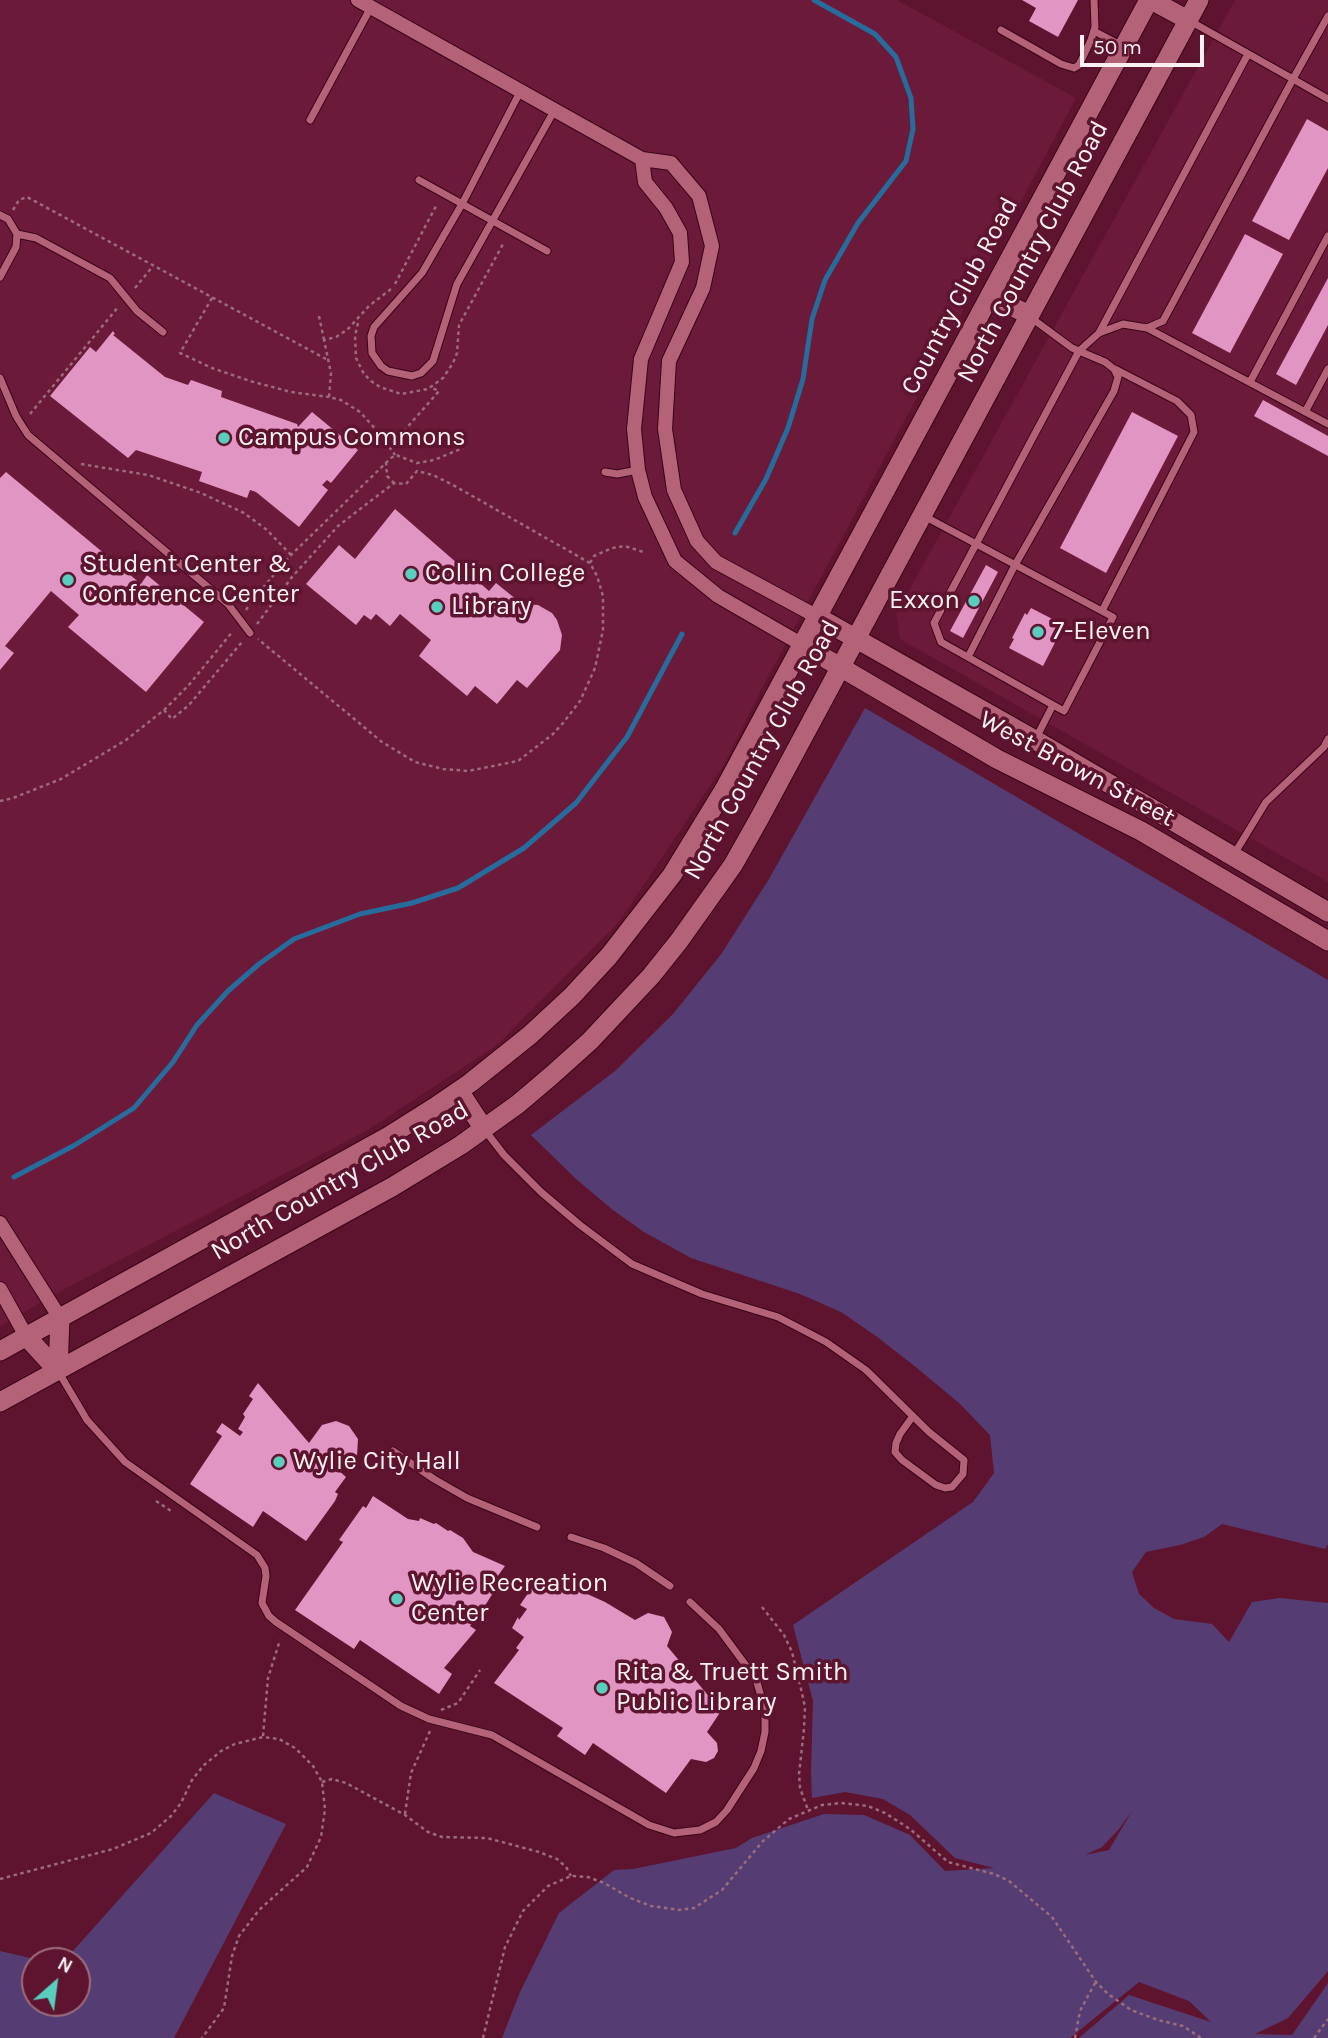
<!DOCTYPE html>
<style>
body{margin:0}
#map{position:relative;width:1328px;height:2038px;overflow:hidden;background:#5e142f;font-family:Karla,sans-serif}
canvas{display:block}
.north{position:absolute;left:21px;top:1947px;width:70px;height:70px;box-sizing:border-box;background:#5e142f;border:2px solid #9d6c7d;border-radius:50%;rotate:28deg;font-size:19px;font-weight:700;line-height:28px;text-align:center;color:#fbf1f3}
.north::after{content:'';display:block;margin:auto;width:24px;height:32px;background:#59cebe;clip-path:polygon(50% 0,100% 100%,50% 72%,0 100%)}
.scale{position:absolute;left:1080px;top:35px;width:124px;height:32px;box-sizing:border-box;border:4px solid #fbf1f3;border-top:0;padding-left:9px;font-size:21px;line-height:24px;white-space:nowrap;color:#fbf1f3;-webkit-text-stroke:5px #5e142f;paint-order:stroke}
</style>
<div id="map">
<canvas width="1328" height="2038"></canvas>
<div class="north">N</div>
<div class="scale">50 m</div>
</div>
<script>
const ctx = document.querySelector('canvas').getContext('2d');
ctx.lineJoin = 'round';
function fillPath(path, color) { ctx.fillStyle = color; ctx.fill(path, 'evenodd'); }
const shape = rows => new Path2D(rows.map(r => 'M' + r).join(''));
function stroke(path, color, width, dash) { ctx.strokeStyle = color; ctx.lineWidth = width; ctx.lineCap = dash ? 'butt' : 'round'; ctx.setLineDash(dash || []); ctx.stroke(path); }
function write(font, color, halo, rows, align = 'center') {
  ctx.font = font + ' Karla,sans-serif'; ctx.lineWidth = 7; ctx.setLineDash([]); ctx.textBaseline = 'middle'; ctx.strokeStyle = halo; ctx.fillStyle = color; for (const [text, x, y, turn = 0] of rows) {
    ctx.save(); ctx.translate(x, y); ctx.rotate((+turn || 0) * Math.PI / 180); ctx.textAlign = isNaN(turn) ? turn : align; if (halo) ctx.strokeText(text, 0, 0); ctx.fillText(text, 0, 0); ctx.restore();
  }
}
const built = shape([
 [0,0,897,0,1076,98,760,692,725,763,619,922,497,1045,368,1130,61,1291,0,1326],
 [1235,0,1328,0,1328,882,900,639,896,614]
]);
const green = shape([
 [865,708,1328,980,1328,1544,1325,1549,1222,1524,1204,1537,1180,1545,1146,1552,1132,1572,1139,1594,1154,1608,1174,1619,1212,1624,1229,1642,1252,1602,1280,1598,1328,1603,1328,1971,1288,2018,1255,2034,1292,2035,1328,1983,1328,2038,1079,2038,1129,1995,1211,2022,1189,2001,1139,1982,1070,2038,502,2038,520,1992,559,1913,614,1870,633,1869,736,1848,752,1838,824,1814,864,1815,910,1835,945,1871,994,1868,955,1858,910,1815,883,1799,845,1792,812,1798,811,1773,813,1701,793,1625,973,1502,994,1473,990,1435,959,1403,917,1368,876,1336,841,1312,800,1294,691,1258,644,1232,613,1210,576,1179,531,1135,615,1071,673,1014,722,953,769,879],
 [1132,1811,1109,1850,1085,1855,1102,1847,1119,1829],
 [214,1793,286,1824,174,2038,0,2038,0,1951,43,1961,35,1961,35,2003,77,2003,77,1961,64,1961]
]);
const stream = shape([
 [735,533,766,479,788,428,803,379,812,319,825,280,858,223,906,161,913,129,911,98,896,57,875,34,814,0],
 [14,1177,75,1145,134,1108,173,1062,197,1025,228,991,259,964,294,939,360,914,412,903,458,888,524,848,576,803,627,737,682,634]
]);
const building = shape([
 [1022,0,1078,0,1058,37,1029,21,1036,8],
 [1307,119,1328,131,1328,168,1289,240,1252,221],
 [1245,234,1283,254,1230,353,1192,333],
 [1328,278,1328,325,1296,385,1276,374],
 [113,331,115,334,113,335,165,377,188,385,191,380,222,391,221,397,297,424,298,427,312,412,358,450,331,483,327,480,322,485,328,490,299,527,256,492,250,490,247,498,199,481,202,472,136,450,128,458,50,396,90,347,96,352],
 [1263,400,1328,436,1328,456,1254,416],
 [1132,412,1178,436,1106,573,1060,548],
 [6,472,141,584,147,575,204,622,146,692,68,627,79,615,51,591,5,646,14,653,0,670,0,478],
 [395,509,489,591,496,583,522,604,538,605,552,613,557,620,562,635,560,650,527,688,517,680,497,704,475,686,467,696,419,656,431,640,400,614,390,626,376,614,371,620,364,615,356,625,306,584,339,545,355,559],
 [986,565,998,572,963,638,950,631],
 [1031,608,1064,625,1043,666,1009,648,1014,639,1012,638,1025,613,1027,615],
 [258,1383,309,1443,322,1425,336,1421,349,1426,358,1439,357,1456,348,1467,338,1470,346,1477,335,1492,338,1494,335,1501,306,1541,263,1511,253,1527,190,1484,222,1436,216,1432,222,1423,240,1436,243,1432,238,1429,245,1417,243,1414,253,1399,249,1396],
 [373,1496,408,1519,419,1521,420,1518,434,1524,436,1523,448,1531,450,1530,463,1538,473,1552,505,1566,487,1591,493,1593,486,1604,470,1626,476,1630,444,1668,452,1674,439,1694,360,1640,354,1649,295,1610,343,1542,339,1540,363,1506,366,1508],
 [535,1578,585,1593,605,1602,635,1620,648,1613,664,1617,672,1632,667,1646,721,1711,707,1732,717,1743,718,1751,714,1758,706,1762,691,1759,666,1793,593,1743,585,1755,557,1736,563,1728,494,1683,519,1650,516,1648,524,1637,512,1628,518,1617,519,1620,527,1609,520,1605,533,1586,531,1584]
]);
const path = shape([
 [13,210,19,200,27,197,326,359],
 [395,284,436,206],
 [135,288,153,266],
 [391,289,369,306,347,330,336,337,324,340,331,373,329,397,341,400,360,412,381,435,395,455],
 [212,298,180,353,212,368,250,381,291,392,329,397],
 [319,316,324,340],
 [358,323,355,336,356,358,364,374,371,381,380,387,401,394,428,389,443,378,453,363,457,353,459,325,503,244],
 [30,414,119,306],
 [390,447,439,391,430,387],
 [386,462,387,476,394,483],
 [81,464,148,475,201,493,244,513,267,530,291,555],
 [590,563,594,556,612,548,625,546,646,553],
 [246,610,253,599,291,555,391,458,396,455,417,463,434,460,463,448],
 [257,624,292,577,338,526,394,483,406,484,417,471,433,475,453,485,590,563,597,576,603,596,603,630,595,668,580,701,563,723,553,734,518,761,468,771,443,769,415,762,382,742,258,639],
 [164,710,188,686,233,631],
 [0,801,13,798,61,779,126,740,164,710,172,719,189,705,242,642],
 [156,1501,171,1511],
 [762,1607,784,1635,792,1652,801,1689,805,1707,804,1729,799,1774,800,1788,808,1810],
 [441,1710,458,1703,480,1670],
 [263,1736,268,1678,280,1640],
 [322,1782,332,1779,346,1783,405,1815,428,1832,442,1837,487,1838,539,1852,557,1859,566,1867,571,1876],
 [405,1814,411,1773,430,1731],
 [0,1879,113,1849,151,1833,171,1816,181,1803,192,1780,204,1765,221,1751,235,1744,263,1737,279,1739,295,1748,313,1766,322,1782,325,1809,321,1837,307,1867,259,1910,239,1936,232,1956,224,2008,202,2038],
 [483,2038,505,1947,523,1911,548,1886,571,1876,588,1877,604,1883,630,1898,651,1906,679,1910,694,1908,722,1890,763,1841,789,1819,822,1805,841,1803,868,1806,885,1813,910,1829,948,1862,994,1874,1009,1881,1052,1917,1096,1982,1108,1994,1131,2010,1158,2020,1183,2026,1201,2038],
 [1075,2038,1080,2011,1095,1983],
 [1314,2038,1328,2019]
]);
const lane = shape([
 [1328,16,1293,79,1328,99],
 [1001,30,1061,64,1074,68,1079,65,1091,40,1095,27,1094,0],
 [1094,31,1124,47],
 [520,92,462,204,422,273,374,327,371,336,372,353,381,366,388,371,412,376,421,373,433,361,457,284,554,111],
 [310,120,371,7],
 [419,180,547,251],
 [0,215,8,219,17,234,16,247,0,277],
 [17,234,36,238,110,278,137,311,163,332],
 [1147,328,1328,424],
 [1099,333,1248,54],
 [0,378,16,416,28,435,228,604,250,633],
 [1250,382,1328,236],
 [1305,412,1328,369],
 [605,472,617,474,638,470],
 [922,515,1113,617,1064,711,1053,705,1035,740],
 [1102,611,1194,432,1191,415,1177,401,1115,369],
 [968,657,1015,565,1114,391,1118,377,1114,369,1105,362,1072,348,1030,317],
 [1053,705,941,642,934,623,1079,351,1099,333,1123,324,1147,328,1163,321,1293,79,1190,21],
 [1233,856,1266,802,1324,747,1328,739],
 [484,1129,504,1155,541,1192,580,1225,632,1264,702,1294,778,1317,826,1342,866,1370,929,1432,964,1460,963,1474,952,1487,945,1488,936,1485,902,1460,895,1452,896,1443,900,1434,913,1416],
 [58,1371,87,1420,125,1462,257,1555,265,1568,266,1576,262,1603,269,1616,276,1622,401,1706,429,1719,492,1735,649,1825,674,1833,700,1830,716,1822,727,1810,754,1768,761,1751,765,1732,765,1710,756,1679,719,1629,690,1602],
 [393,1451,434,1479,467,1498,537,1527],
 [571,1537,604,1548,636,1563,670,1586]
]);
const street = shape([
 [358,0,642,159,671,163,699,196,712,246,703,288,669,361,665,429,674,490,697,541,716,562,816,616],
 [642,159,645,182,666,208,680,233,682,262,641,359,634,429,638,470,645,497,675,561,718,596,801,644],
 [0,1223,60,1318],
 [0,1289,26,1336]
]);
const secondary = shape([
 [1151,0,1188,20],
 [991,296,1029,315],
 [816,616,1035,740,1328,912],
 [801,644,997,759,1141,831,1328,941],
 [459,1091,484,1129],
 [26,1336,58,1371],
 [0,1351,389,1136,435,1107,470,1083,530,1035,572,996,609,956,672,875,724,790,1149,0],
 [58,1371,60,1318],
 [0,1402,392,1187,461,1145,518,1104,551,1076,590,1041,651,976,679,941,733,865,759,819,1199,0]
]);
const markers = [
 [224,438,7,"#59cebe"],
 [411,574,7,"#59cebe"],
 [68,580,7,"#59cebe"],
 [974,601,7,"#59cebe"],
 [437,607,7,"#59cebe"],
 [1038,632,7,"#59cebe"],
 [279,1462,7,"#59cebe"],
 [397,1599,7,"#59cebe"],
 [602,1688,7,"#59cebe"]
];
const streetNames = [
 ["North Country Club Road",1033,252,-62],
 ["Country Club Road",960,296,-62],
 ["North Country Club Road",762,750,-61],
 ["West Brown Street",1077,769,28],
 ["North Country Club Road",340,1181,-30]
];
const poiNames = [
 ["Campus Commons",238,438],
 ["Student Center &",82,565],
 ["Conference Center",82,595],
 ["Collin College",425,574],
 ["Exxon",960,601,"right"],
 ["Library",451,607],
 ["7-Eleven",1052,632],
 ["Wylie City Hall",293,1462],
 ["Wylie Recreation",411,1584],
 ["Center",411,1614],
 ["Rita & Truett Smith",616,1673],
 ["Public Library",616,1703]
];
fillPath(built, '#6c1a39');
fillPath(green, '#553d73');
stroke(stream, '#266c9d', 5);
fillPath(building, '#e195c2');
stroke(lane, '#3a0318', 9);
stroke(street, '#3a0318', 16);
stroke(secondary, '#3a0318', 21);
stroke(path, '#9c6b7c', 2.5, [3.5, 3.5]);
stroke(lane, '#b36278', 7);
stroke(street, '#b36278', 14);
stroke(secondary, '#b36278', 19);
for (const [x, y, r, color] of markers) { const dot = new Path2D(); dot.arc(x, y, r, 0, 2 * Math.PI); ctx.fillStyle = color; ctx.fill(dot); stroke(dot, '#5e142f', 2.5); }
write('26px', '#fbf1f3', '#5e142f', streetNames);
write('26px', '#fbf1f3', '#5e142f', poiNames, 'left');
</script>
